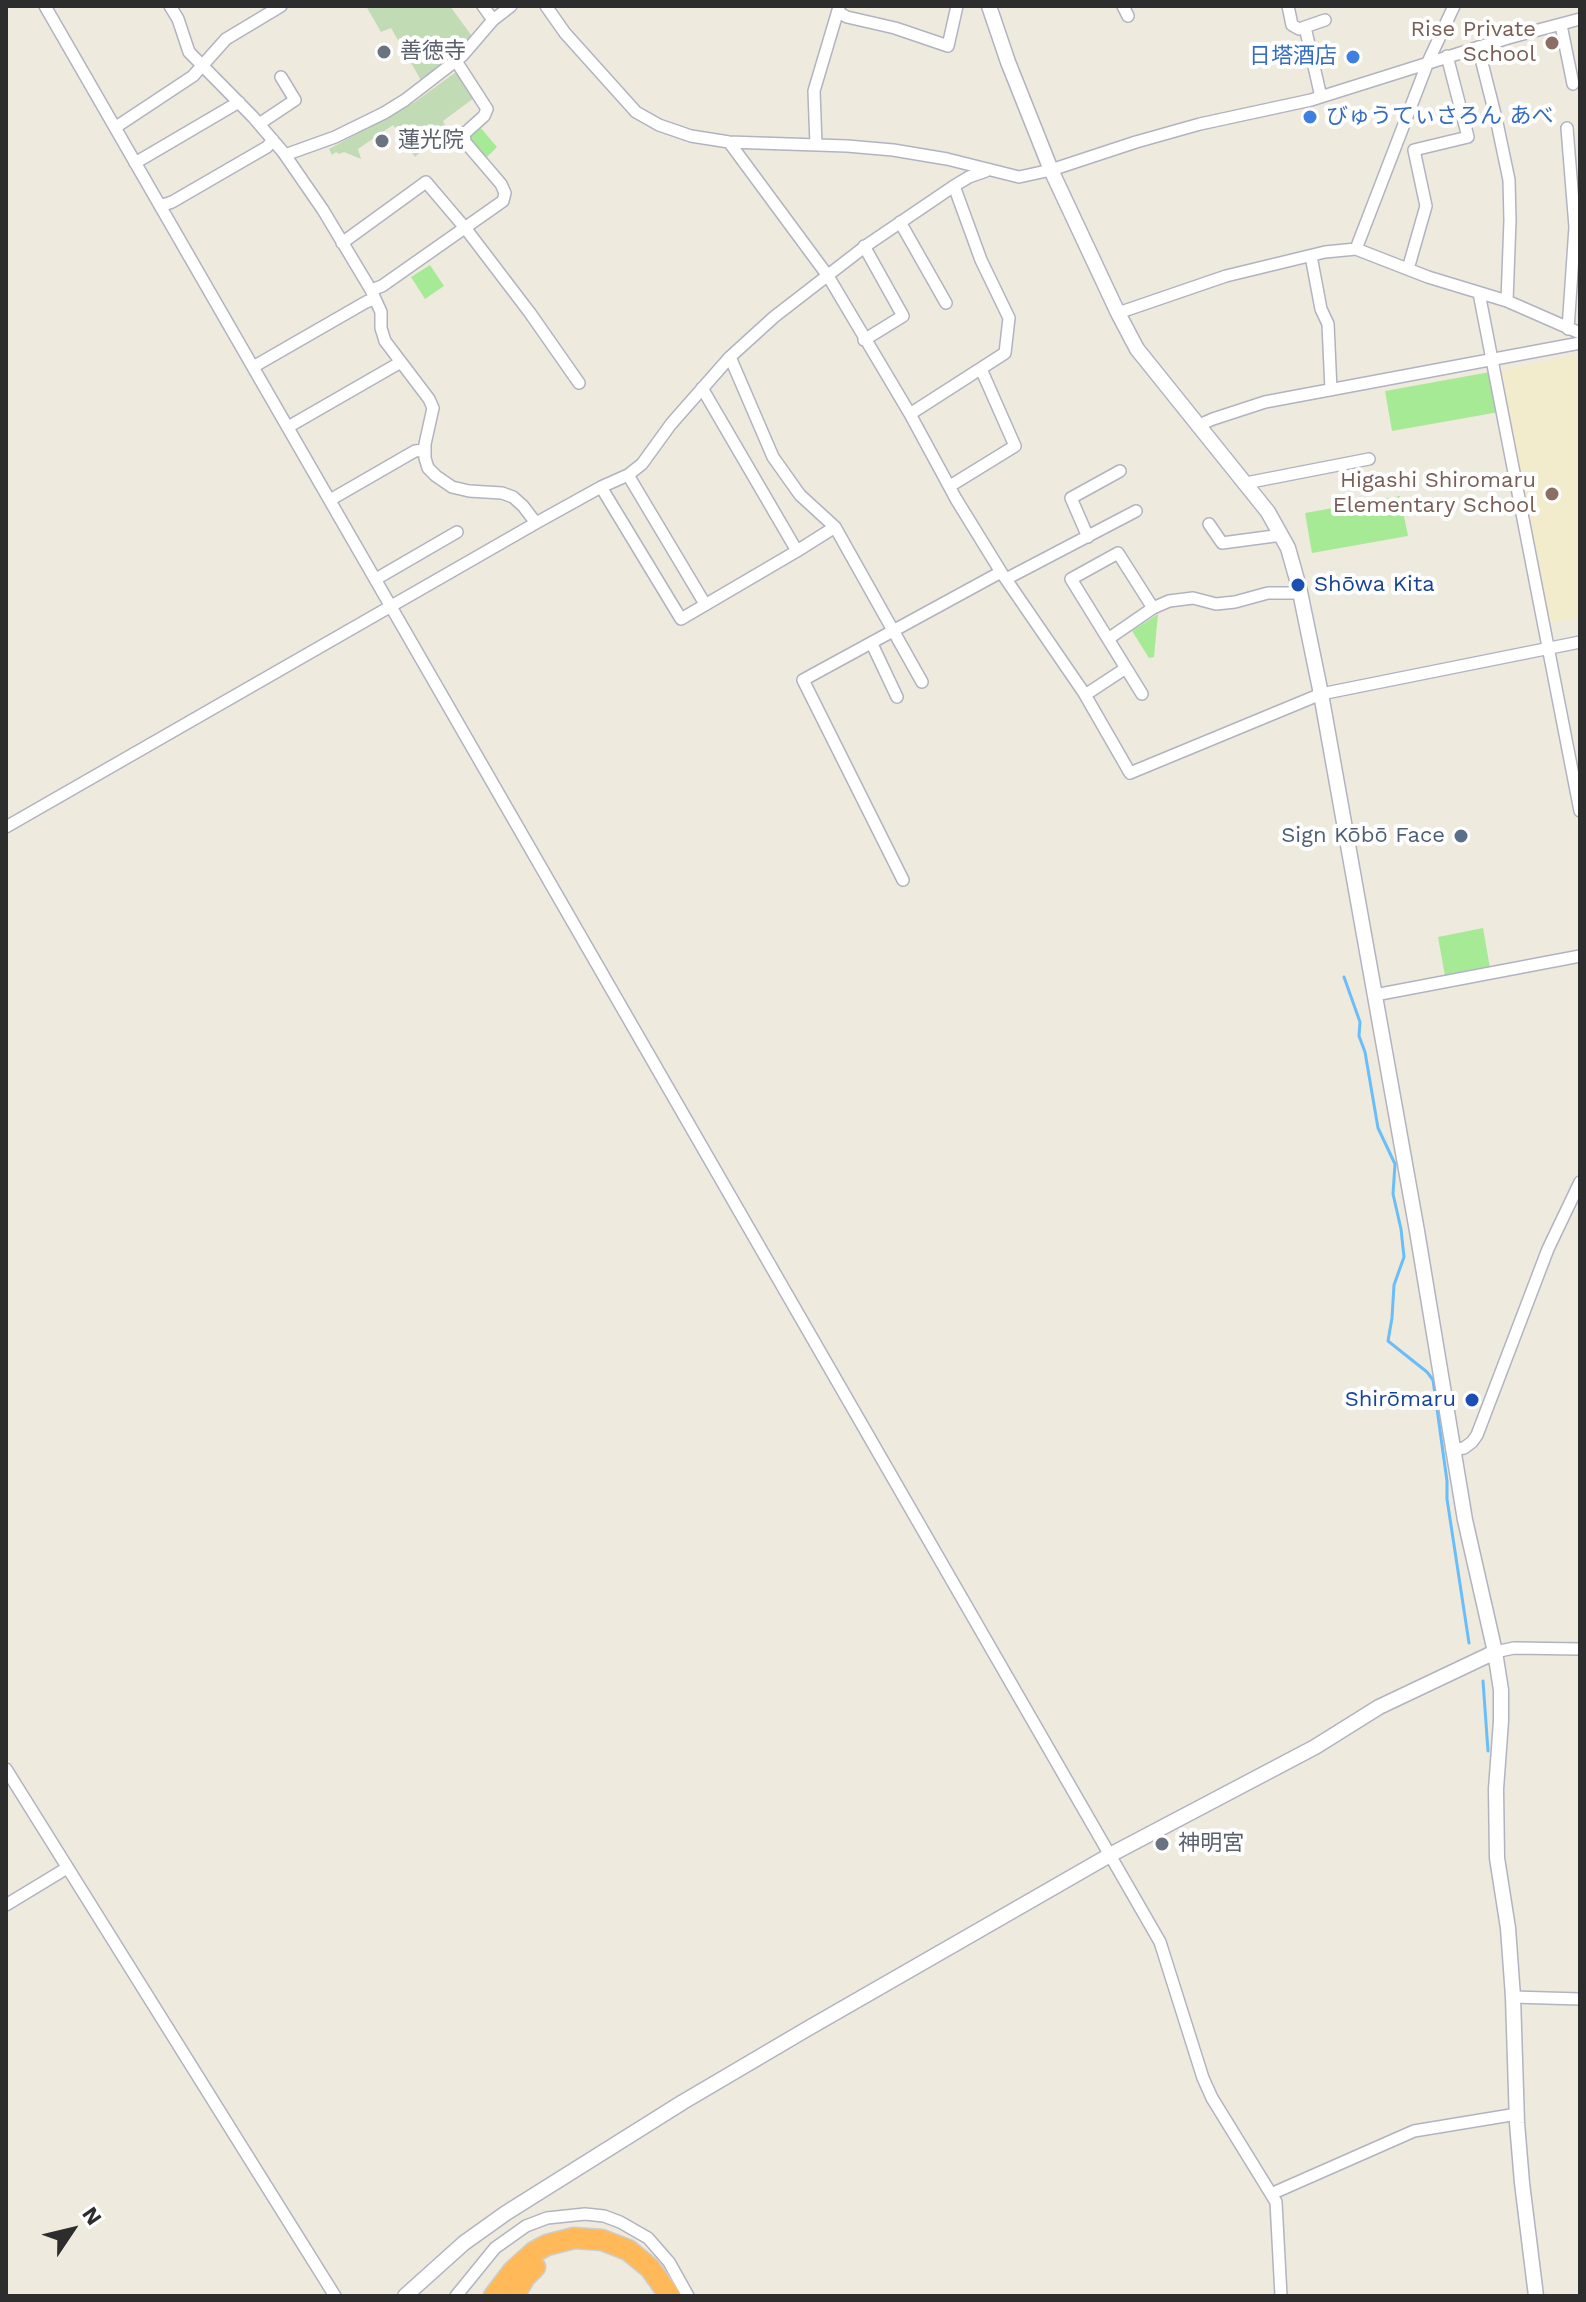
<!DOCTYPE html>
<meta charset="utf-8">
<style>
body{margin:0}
#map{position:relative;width:1586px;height:2302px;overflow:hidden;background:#efeade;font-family:"Work Sans",sans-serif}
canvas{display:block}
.frame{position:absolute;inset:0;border:8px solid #2d2d2d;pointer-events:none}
.north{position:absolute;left:32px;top:2190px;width:80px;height:80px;-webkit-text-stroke:6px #fff;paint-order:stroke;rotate:55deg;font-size:22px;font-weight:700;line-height:32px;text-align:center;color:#2d2d2d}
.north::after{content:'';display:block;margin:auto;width:28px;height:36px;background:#2d2d2d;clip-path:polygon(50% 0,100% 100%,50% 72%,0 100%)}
</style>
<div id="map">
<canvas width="1586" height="2302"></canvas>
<div class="frame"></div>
<div class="north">N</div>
</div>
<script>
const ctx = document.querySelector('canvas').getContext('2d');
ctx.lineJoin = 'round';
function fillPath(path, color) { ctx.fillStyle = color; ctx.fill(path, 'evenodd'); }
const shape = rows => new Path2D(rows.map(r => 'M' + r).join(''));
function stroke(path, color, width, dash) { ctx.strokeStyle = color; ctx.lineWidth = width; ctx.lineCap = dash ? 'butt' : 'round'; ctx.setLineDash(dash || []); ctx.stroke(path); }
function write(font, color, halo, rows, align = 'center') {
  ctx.font = font + ' "Work Sans","Noto Sans JP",sans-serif'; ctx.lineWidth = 8; ctx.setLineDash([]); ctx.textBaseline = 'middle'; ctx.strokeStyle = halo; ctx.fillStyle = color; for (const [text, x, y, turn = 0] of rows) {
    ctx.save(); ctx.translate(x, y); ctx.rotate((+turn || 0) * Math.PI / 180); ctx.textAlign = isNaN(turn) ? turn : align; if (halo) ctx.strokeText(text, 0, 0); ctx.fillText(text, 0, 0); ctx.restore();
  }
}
const education = shape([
 [1580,354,1580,617,1550,623,1501,371]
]);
const green = shape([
 [480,127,497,147,485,159,471,143,470,136],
 [430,265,444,286,425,299,411,277],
 [1490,372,1499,412,1392,431,1385,391],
 [1400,496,1408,536,1312,553,1305,513],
 [1158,614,1154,657,1149,658,1132,631],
 [1483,928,1490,968,1445,976,1438,937]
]);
const cemetery = shape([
 [366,6,450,6,474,39,444,58,447,64,422,82,391,28,381,32],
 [456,72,474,98,443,121,447,129,444,131,439,127,422,142,426,147,415,157,393,125,358,149,361,159,344,152,339,154,336,152,332,155,329,149,412,104]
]);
const stream = shape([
 [1344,977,1360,1022,1359,1036,1365,1052,1378,1128,1395,1164,1393,1194,1401,1229,1404,1257,1394,1285,1392,1318,1388,1341,1427,1372,1433,1380,1447,1481,1447,1499,1469,1643],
 [1483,1681,1488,1751]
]);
const minor = shape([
 [45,6,1160,1942,1203,2078,1212,2098,1276,2202,1281,2296],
 [170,6,178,19,189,52,253,117,283,152,323,210,371,290,381,312,381,328,385,341,429,399,433,408,425,444,425,458,428,468,436,476,452,487,469,491,502,493,513,497,523,506,536,523],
 [483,6,493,20],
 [546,6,565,33,636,112,659,125,691,136,729,142,847,146,893,150,947,159,1019,177,1051,170,1136,142,1200,124,1311,100,1508,38,1580,19],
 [1123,6,1128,16],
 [1288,6,1292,25,1299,29,1325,20],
 [838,12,847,17,895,28,948,46,957,6],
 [1561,25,1573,84],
 [1305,27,1321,97],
 [1478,47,1496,118,1509,180,1510,220,1507,301],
 [259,124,295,100,281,77],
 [116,127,193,76,226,39,281,6],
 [1567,128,1575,227,1568,329],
 [729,142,828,276,910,414,956,499,1001,572,1084,693,1130,773,1321,694,1580,642],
 [816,145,814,91,839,7],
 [285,155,335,137,384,113,405,100,462,56,493,20,511,6],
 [135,163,239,102],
 [160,206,172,202,267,147,273,140],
 [900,222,946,303],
 [342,243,426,182,466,229,530,313,579,383],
 [1356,249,1428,62,1454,6],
 [1311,256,1321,309,1328,324,1331,390],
 [1408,269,1426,206,1414,150,1468,137,1447,56],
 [371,290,382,286,503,201,505,193,501,184,465,142,464,134,484,116,487,109,456,61],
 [1479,293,1580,811],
 [1118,313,1226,276,1325,252,1356,249,1428,277,1507,301,1580,333],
 [864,340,903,316,864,246],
 [730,357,773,457,800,495,835,527,922,682],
 [253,367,366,302,374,299],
 [702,388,797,551,835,527],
 [910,414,1005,353,1009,318,981,260,954,186],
 [1197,426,1213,419,1265,402,1580,343],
 [288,427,401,362],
 [628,475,705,604],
 [1247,485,1251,482,1369,459],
 [950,486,1015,446,981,369],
 [601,487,681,619,797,551],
 [330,500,415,451,425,450],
 [1209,524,1222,543,1282,535],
 [1088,537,1071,498,1120,471],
 [376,579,457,532],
 [1006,579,1136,511],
 [1108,639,1153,608,1169,601,1193,598,1216,604,1235,602,1268,593,1301,593],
 [872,644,897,697],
 [1142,694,1071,579,1118,553,1153,608],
 [1085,695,1126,668],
 [6,827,536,523,601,487,628,475,642,464,671,424,730,357,774,317,867,245,954,186,969,177,986,171],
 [903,880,803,680,1001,572],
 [1375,995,1580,956],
 [1452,1450,1464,1448,1472,1442,1477,1435,1548,1249,1580,1182],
 [1495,1652,1514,1648,1580,1649],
 [6,1769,335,2296],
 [6,1905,67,1868],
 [1513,1997,1580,1999],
 [1271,2194,1414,2131,1517,2114],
 [456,2296,495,2248,526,2226,547,2218,585,2214,604,2216,620,2222,648,2238,669,2262,688,2296]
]);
const tertiary = shape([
 [989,6,1008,62,1051,170,1118,313,1137,349,1268,512,1288,548,1299,587,1321,694,1417,1231,1465,1520,1495,1652,1501,1690,1501,1721,1496,1789,1497,1858,1508,1928,1513,1997,1517,2123,1522,2183,1536,2296],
 [405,2296,464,2243,506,2213,683,2102,807,2029,1110,1855,1315,1747,1379,1707,1495,1652]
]);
const motorway = shape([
 [494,2296,513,2271,534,2252,547,2245,574,2238,602,2240,628,2250,650,2268,670,2296],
 [514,2296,525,2277,535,2267]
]);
const markers = [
 [1552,43,8,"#8d6e63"],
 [384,52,8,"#6b7280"],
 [1353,57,8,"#3f7fe0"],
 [1310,117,8,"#3f7fe0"],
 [382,141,8,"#6b7280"],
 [1552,494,8,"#8d6e63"],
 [1298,585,8,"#1a4fb4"],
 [1461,836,8,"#5c6f8a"],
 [1472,1400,8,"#1a4fb4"],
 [1162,1844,8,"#6b7280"]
];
const educationNames = [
 ["Rise Private",1536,30],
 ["School",1536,55],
 ["Higashi Shiromaru",1536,481],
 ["Elementary School",1536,506]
];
const worshipNames = [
 ["善徳寺",400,52],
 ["蓮光院",398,141],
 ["神明宮",1178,1844]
];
const shopNames = [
 ["日塔酒店",1337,57],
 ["びゅうてぃさろん あべ",1326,117,"left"]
];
const transitNames = [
 ["Shōwa Kita",1314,585],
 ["Shirōmaru",1456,1400,"right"]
];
const serviceNames = [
 ["Sign Kōbō Face",1445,836]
];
fillPath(education, '#f2ebcc');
fillPath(green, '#a7ea96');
fillPath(cemetery, '#c1dbb4');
stroke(stream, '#69bef9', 3);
stroke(minor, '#b2b3c1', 14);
stroke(tertiary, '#b2b3c1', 17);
stroke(motorway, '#cdcdcd', 23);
stroke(minor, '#fff', 11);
stroke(tertiary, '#fff', 14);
stroke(motorway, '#ffb959', 20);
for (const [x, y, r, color] of markers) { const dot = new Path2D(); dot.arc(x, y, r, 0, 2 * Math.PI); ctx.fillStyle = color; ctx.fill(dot); stroke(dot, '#fff', 3); }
write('22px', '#785e54', '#fff', educationNames, 'right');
write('22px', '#5b616d', '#fff', worshipNames, 'left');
write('22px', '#366cbe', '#fff', shopNames, 'right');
write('22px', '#164399', '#fff', transitNames, 'left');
write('22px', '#4e5e75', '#fff', serviceNames, 'right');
</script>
